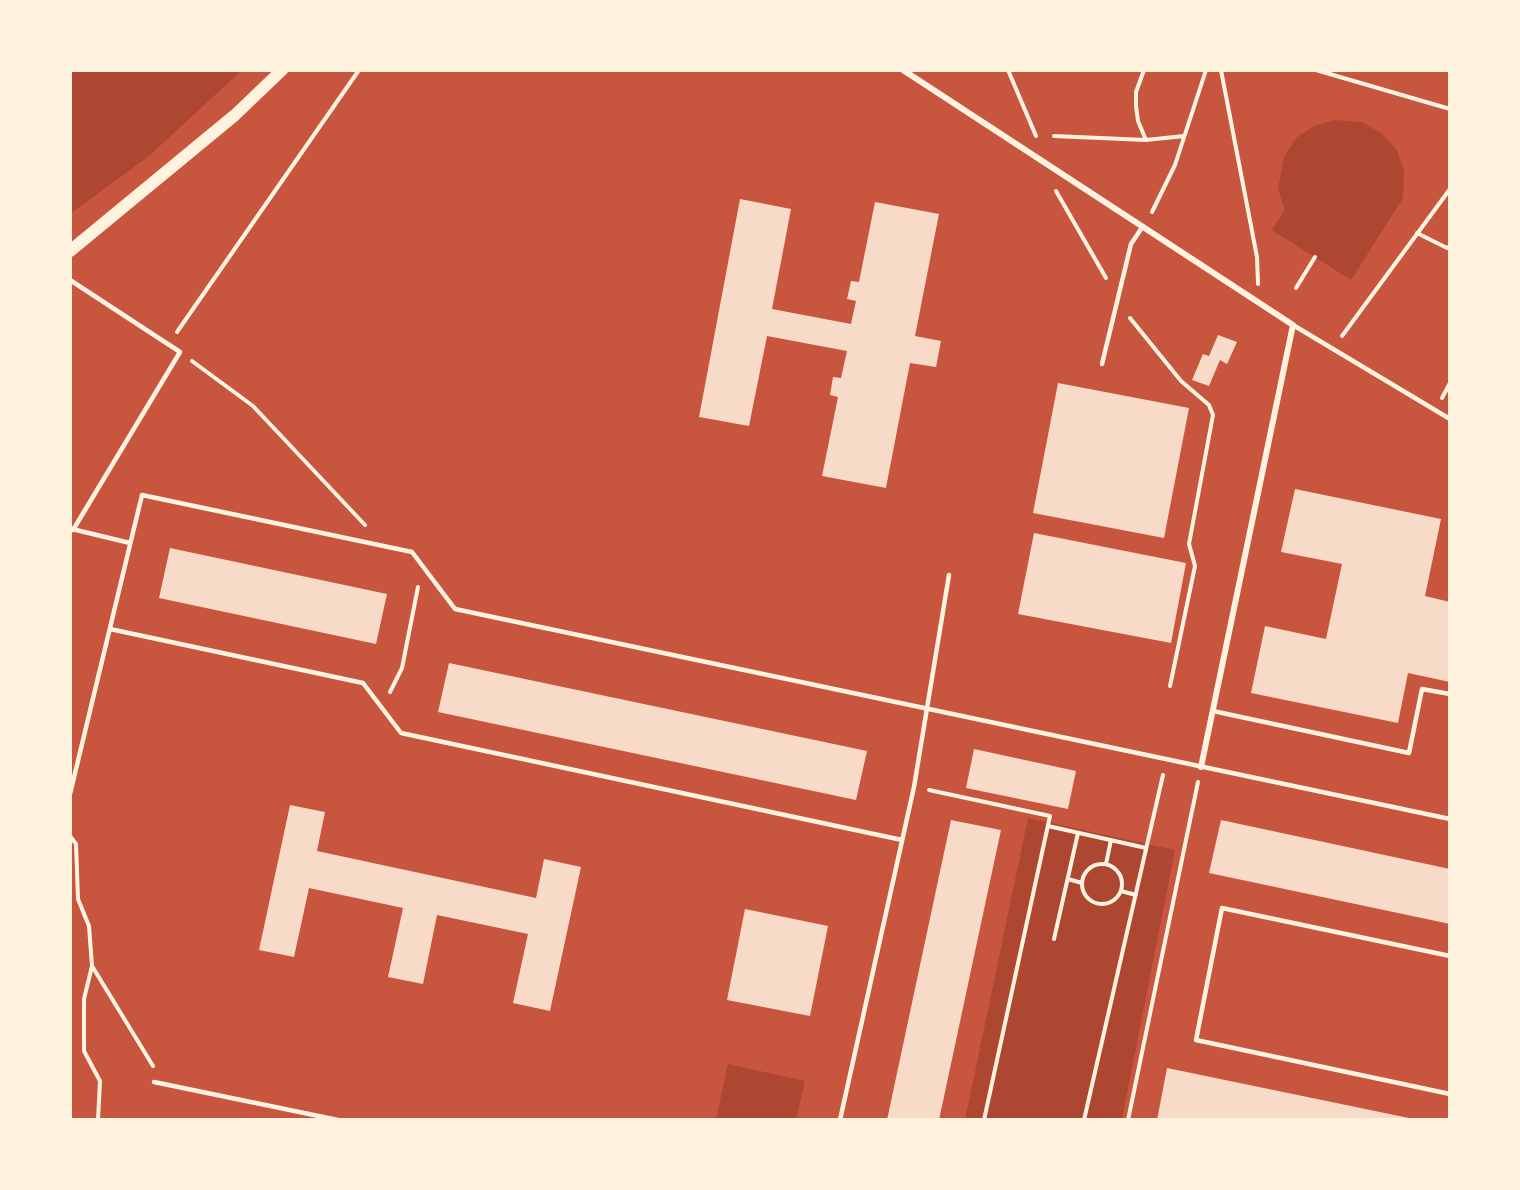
<!DOCTYPE html>
<style>
body{margin:0}
#map{position:relative;width:1520px;height:1190px;overflow:hidden;background:#c8553d;font-family:Barlow,sans-serif}
canvas{display:block}
.frame{position:absolute;inset:0;border:72px solid #fff3e0;pointer-events:none}
</style>
<div id="map">
<canvas width="1520" height="1190"></canvas>
<div class="frame"></div>
</div>
<script>
const ctx = document.querySelector('canvas').getContext('2d');
ctx.lineJoin = 'round';
function fillPath(path, color) { ctx.fillStyle = color; ctx.fill(path, 'evenodd'); }
const shape = rows => new Path2D(rows.map(r => 'M' + r).join(''));
function stroke(path, color, width, dash) { ctx.strokeStyle = color; ctx.lineWidth = width; ctx.lineCap = dash ? 'butt' : 'round'; ctx.setLineDash(dash || []); ctx.stroke(path); }
const green = shape([
 [71,70,241,70,241,71,149,156,71,213],
 [1335,120,1362,122,1381,133,1396,149,1404,170,1403,198,1351,280,1272,230,1285,210,1278,189,1284,157,1296,138,1314,126],
 [1028,818,1175,850,1122,1119,965,1120],
 [728,1064,805,1081,796,1119,716,1119]
]);
const building = shape([
 [740,199,791,209,772,309,851,324,856,301,847,299,851,281,859,282,875,202,939,214,915,336,941,341,936,367,910,363,886,488,822,476,838,397,830,395,833,377,841,378,847,351,767,336,749,426,699,417],
 [1218,335,1237,342,1227,364,1220,360,1209,386,1192,380,1203,354,1209,356],
 [1058,383,1189,408,1164,538,1033,513],
 [1295,489,1441,519,1425,596,1450,602,1450,682,1408,673,1398,723,1251,693,1265,626,1326,639,1342,564,1281,552],
 [1034,533,1186,563,1171,643,1018,614],
 [170,548,387,594,376,644,159,598],
 [449,663,867,751,856,800,438,712],
 [974,749,1076,771,1068,809,966,788],
 [290,805,325,812,317,851,536,898,544,859,581,867,550,1011,513,1003,528,934,437,915,423,984,388,977,403,908,309,888,294,957,259,950],
 [951,820,1001,830,939,1120,887,1120],
 [1221,820,1450,869,1450,924,1209,873],
 [745,909,828,926,810,1016,727,1000],
 [1167,1068,1409,1118,1409,1120,1157,1120]
]);
const path = shape([
 [1008,70,1036,136],
 [1144,70,1136,92,1136,106,1138,121,1146,140],
 [1221,70,1257,257,1258,284],
 [1316,70,1450,109],
 [1054,136,1146,140,1184,136],
 [1056,191,1106,278],
 [1152,212,1175,165,1206,70],
 [1417,233,1447,248,1450,246],
 [1296,288,1315,257],
 [1130,318,1181,381,1209,405,1213,415,1189,544,1195,566,1170,686],
 [177,332,359,70],
 [1342,336,1450,189],
 [192,361,253,406,365,525],
 [1442,398,1450,383],
 [390,692,402,668,418,587],
 [929,790,1050,816,984,1120],
 [1048,826,1146,848],
 [70,836,76,844,78,899,89,926,92,966,153,1066],
 [1106,864,1111,840],
 '1082 884a20 20 0 1 1 40 0a20 20 0 1 1-40 0Z',
 [1068,879,1082,883],
 [1121,891,1136,895],
 [1054,939,1078,833],
 [92,966,84,999,84,1051,100,1081,98,1120],
 [1084,1120,1163,775],
 [1128,1120,1198,782]
]);
const service = shape([
 [70,280,180,352,73,530],
 [1293,325,1450,419],
 [1102,364,1131,244,1143,226],
 [72,529,130,543],
 [110,629,363,683,401,733,902,840],
 [1213,711,1409,753,1422,689,1450,694],
 [70,794,142,495,412,552,455,609,1450,819],
 [1450,956,1222,908,1196,1040,1450,1094],
 [154,1082,338,1120],
 [840,1120,914,787,949,575]
]);
const minor = shape([
 [903,70,1293,325,1201,767]
]);
const secondary = shape([
 [70,251,235,115,282,70]
]);
fillPath(green, '#ae4732');
fillPath(building, '#f7dbc8');
stroke(path, '#fff3e0', 4);
stroke(service, '#fff3e0', 4.5);
stroke(minor, '#fff3e0', 6);
stroke(secondary, '#fff3e0', 12);
</script>
